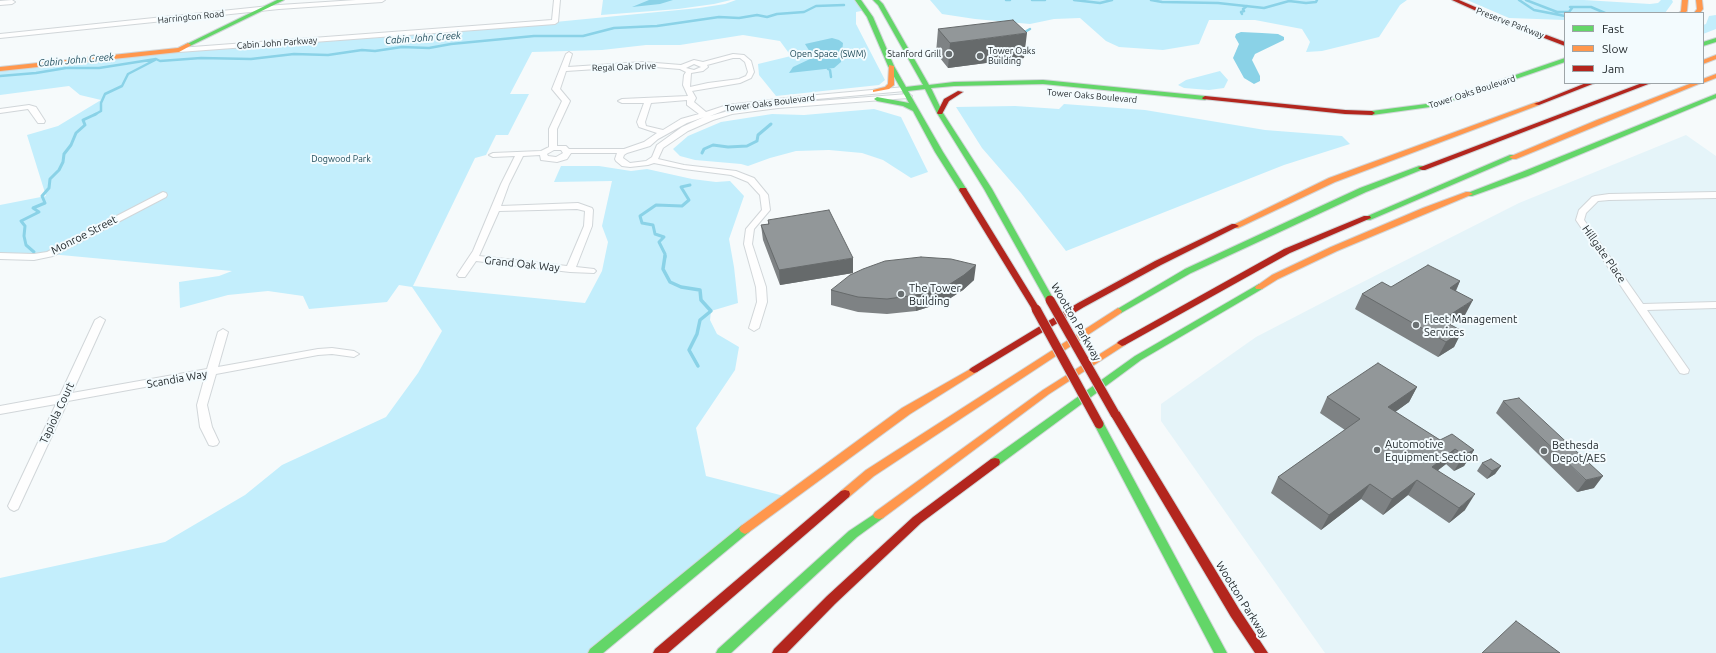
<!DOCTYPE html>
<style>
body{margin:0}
#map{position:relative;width:1716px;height:653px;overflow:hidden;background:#f6fafb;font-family:Ubuntu,sans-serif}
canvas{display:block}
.legend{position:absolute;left:1564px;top:12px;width:140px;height:72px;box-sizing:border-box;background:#f3fbfe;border:1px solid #9ea5a8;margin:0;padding:5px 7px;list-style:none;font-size:12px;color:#1e2528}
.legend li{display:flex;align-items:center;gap:8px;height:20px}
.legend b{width:20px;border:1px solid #9ea5a8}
</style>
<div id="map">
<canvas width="1716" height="653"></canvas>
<ul class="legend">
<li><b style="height:5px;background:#63d668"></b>Fast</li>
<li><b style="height:5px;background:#ff974d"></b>Slow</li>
<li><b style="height:5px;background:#b3261e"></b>Jam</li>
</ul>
</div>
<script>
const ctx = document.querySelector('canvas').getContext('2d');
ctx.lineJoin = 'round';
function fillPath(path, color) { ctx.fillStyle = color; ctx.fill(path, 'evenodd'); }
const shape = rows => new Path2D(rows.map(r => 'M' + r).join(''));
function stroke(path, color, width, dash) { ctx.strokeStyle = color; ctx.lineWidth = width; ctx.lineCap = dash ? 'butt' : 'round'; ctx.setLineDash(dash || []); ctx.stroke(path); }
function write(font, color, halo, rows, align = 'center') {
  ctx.font = font + ' Ubuntu,sans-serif'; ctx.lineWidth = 4; ctx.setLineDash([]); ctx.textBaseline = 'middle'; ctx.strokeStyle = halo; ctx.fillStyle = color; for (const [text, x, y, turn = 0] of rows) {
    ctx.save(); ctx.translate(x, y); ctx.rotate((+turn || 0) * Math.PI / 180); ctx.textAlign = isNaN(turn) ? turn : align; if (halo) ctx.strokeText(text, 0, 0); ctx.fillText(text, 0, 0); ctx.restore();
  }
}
const built = shape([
 [1686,135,1716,156,1716,653,1325,653,1161,421,1161,404,1256,337,1343,292,1519,203]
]);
const green = shape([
 [603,0,731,0,714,4,678,9,601,15],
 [736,0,858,0,866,10,856,12,856,24,885,80,879,85,776,96,759,75,758,64,791,56,780,41,743,35,680,45,646,45,602,50,532,52,510,94,529,94,508,135,496,135,486,155,475,158,413,286,585,303,602,271,608,242,602,226,612,181,554,182,561,166,599,166,631,171,647,169,692,179,716,182,730,181,744,196,729,239,734,267,738,303,711,311,710,320,717,334,739,347,735,370,696,428,706,476,788,497,594,653,0,653,0,578,165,542,245,495,282,465,386,417,418,373,442,331,412,287,399,285,387,302,309,309,303,296,268,291,228,295,180,308,179,282,219,276,232,271,50,254,0,256,0,205,46,196,27,135,58,126,101,100,80,95,69,86,0,95,0,69,132,55,555,22,699,8,725,4],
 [930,0,1407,0,1400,5,1379,37,1322,51,1306,52,1310,42,1302,29,1255,20,1209,20,1199,44,1163,50,1119,47,1106,41,1080,18,1054,19,1030,24,975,19,942,14],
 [1467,0,1584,0,1650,4,1658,3,1661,0,1672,0,1673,2,1665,13,1565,13,1565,20,1509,18],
 [1716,15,1716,29,1703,34,1703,25,1706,24,1709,16],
 [1220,71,1228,80,1224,88,1209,90,1184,88,1178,85,1186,80],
 [1064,104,1145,110,1265,130,1342,136,1350,144,1284,165,1066,251,1021,193,982,148,956,107,1015,106,1059,109],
 [874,109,901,117,928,172,911,178,883,160,862,153,829,150,796,151,770,158,748,166,741,164,695,160,680,156,673,149,688,136,721,122,772,114,804,115]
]);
const water = shape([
 [649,0,673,0,660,4,632,7],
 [1241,32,1262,33,1278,34,1284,37,1284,40,1255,54,1252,60,1260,76,1260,81,1254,84,1244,78,1233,58,1239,44,1235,37,1236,34],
 [832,38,839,40,843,43,841,62,834,68,789,73,793,67,810,59,810,52,805,44]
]);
const streamFar2 = shape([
 [1006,0,1010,0],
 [1032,0,1045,0],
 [1074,0,1100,3,1112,0],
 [1151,0,1162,2,1218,3,1264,8,1289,1,1306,3,1316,2,1317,0],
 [1519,0,1534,10,1565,16],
 [1526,0,1557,12,1569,12,1572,8,1570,7,1591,7,1605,13],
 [1242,14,1241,12,1244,11,1243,9,1247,6],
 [1023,33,1030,29],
 [828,69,830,70,831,77],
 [0,76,36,73,66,68,99,68,156,59,160,61,201,58,251,59,294,54,328,55,362,50,375,51,402,47,429,48,451,44,534,36,583,36,614,28,657,26,719,17,739,18,757,15,767,17,777,14,804,12,816,6,844,5],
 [94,115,101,111,101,103,105,94,122,86,128,74,155,60]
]);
const streamFar1 = shape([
 [702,153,704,149,713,145,728,147,747,146,757,141,758,135,771,124],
 [34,252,26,245,24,236,25,226,21,221,39,212,33,208,45,203,42,196,49,188,50,179,59,170,63,162,64,154,71,145,76,133,85,125,83,120,96,114],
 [665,257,665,254,659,242,664,237,655,234,653,225,642,223,640,216,656,205,682,206,689,200,681,187,690,185]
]);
const stream = shape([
 [665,256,663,269,670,282,681,287,700,290,701,300,711,311,700,320,697,334,689,350,698,366]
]);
const street = shape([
 [356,0,385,0,382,2,279,9,0,38,0,34,279,5,356,0],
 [554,0,560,0,558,22,555,24,179,52,176,50,179,48,552,20,554,0],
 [0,1,12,0,15,2,12,4,0,5,0,1],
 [569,52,572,54,568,67,643,62,681,65,694,60,703,62,733,54,744,55,751,61,754,72,751,78,740,83,692,91,696,98,694,102,706,112,727,105,795,97,905,87,909,89,905,91,795,101,728,109,710,116,732,110,778,104,908,94,912,96,908,98,778,108,732,114,713,120,688,131,663,148,658,159,684,165,736,171,754,178,768,195,770,210,754,229,752,244,766,287,767,302,759,328,754,331,749,328,757,302,756,287,744,244,746,229,762,210,760,195,748,182,731,175,684,169,654,163,648,165,630,167,622,166,616,161,615,159,617,153,571,153,567,159,557,162,541,160,540,155,523,156,509,184,501,206,578,203,592,208,593,210,592,226,576,267,594,269,596,271,594,273,570,272,476,261,465,277,459,277,457,275,473,251,501,184,515,156,493,157,489,155,493,153,541,151,549,147,549,129,562,101,552,89,566,54,569,52],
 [733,58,740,58,745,62,748,72,746,76,739,79,708,83,690,87,691,73,703,71,708,67,707,65,733,58],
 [694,64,701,67,694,70,686,68,694,64],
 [643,66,680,69,686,72,684,75,683,85,688,96,622,99,618,101,622,103,644,103,637,122,639,127,657,133,644,142,624,149,569,149,566,146,557,146,557,129,570,101,560,89,566,71,643,66],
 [687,100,687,105,699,114,681,119,663,130,646,126,645,122,651,103,687,100],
 [704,117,682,127,657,145,652,157,646,161,630,163,623,158,624,155,627,153,650,146,658,139,687,123,704,117],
 [554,150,561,150,563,153,556,157,548,156,547,154,554,150],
 [577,209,585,211,584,226,567,266,479,256,499,211,577,209],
 [29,105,36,107,45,121,44,123,38,123,28,109,0,113,0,109,29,105],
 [163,192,166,193,167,195,166,197,53,256,34,260,0,259,0,253,34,254,47,252,163,192],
 [1716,192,1716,198,1609,200,1598,201,1586,213,1584,220,1643,304,1716,302,1716,308,1647,310,1689,370,1688,373,1684,374,1680,373,1576,220,1579,210,1592,197,1595,196,1609,194,1716,192],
 [100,317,105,320,72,393,207,369,218,332,223,329,228,332,218,367,318,349,332,348,354,351,359,354,354,357,332,354,318,355,216,374,207,405,212,427,219,442,217,445,213,446,209,445,200,427,197,405,205,376,68,401,18,509,14,511,10,509,8,506,56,404,0,414,0,406,60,395,95,320,100,317]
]);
const fast = shape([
 [277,0,284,0,190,46,185,45,277,0],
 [855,0,861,0,873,17,894,66,906,87,923,85,878,5,873,0,879,0,883,4,929,85,954,82,1043,80,1205,96,1208,98,1205,100,1043,84,954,86,931,88,943,113,992,189,1054,300,1053,302,1047,302,984,189,937,113,925,89,908,91,943,152,967,190,966,192,960,192,959,190,935,152,913,111,903,106,877,101,874,99,877,97,909,103,888,66,867,17,855,0],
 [1716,38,1716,42,1703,46,1703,42,1716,38],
 [1565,58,1565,62,1437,106,1372,115,1369,113,1372,111,1434,103,1565,58],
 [1716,94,1716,98,1528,176,1472,196,1469,196,1465,194,1522,172,1716,94],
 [1510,155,1513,155,1517,157,1370,220,1364,220,1363,218,1510,155],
 [1419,166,1422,166,1426,168,1366,192,1191,273,1121,313,1115,313,1114,311,1185,269,1360,188,1419,166],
 [1259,284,1262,285,1263,287,1262,289,1141,360,999,465,995,466,991,465,990,462,991,459,1135,356,1259,284],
 [1099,420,1103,421,1104,424,1227,653,1214,653,1094,424,1095,421,1099,420],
 [879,511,883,512,885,515,883,518,857,537,731,653,716,653,718,649,849,531,879,511],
 [745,524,749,526,751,529,749,532,603,653,588,653,590,649,741,526,745,524]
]);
const slow = shape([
 [1682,0,1688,0,1687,11,1685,13,1679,13,1681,11,1682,0],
 [1696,0,1702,0,1703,9,1700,13,1694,13,1697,9,1696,0],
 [188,43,191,45,190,46,179,52,0,71,0,67,178,48,188,43],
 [1716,55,1716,59,1703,64,1703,60,1716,55],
 [889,65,894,66,894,85,889,89,873,92,873,90,885,87,888,84,889,65],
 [1716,74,1716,78,1703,83,1703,79,1716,74],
 [1692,83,1701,83,1516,159,1513,159,1509,157,1597,120,1692,83],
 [1537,102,1539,103,1539,105,1335,182,1238,228,1235,228,1231,226,1329,178,1537,102],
 [1466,192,1469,192,1473,194,1337,251,1278,279,1262,289,1256,289,1255,287,1272,275,1331,247,1423,208,1466,192],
 [1118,308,1122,311,1121,313,874,476,849,497,845,498,841,497,840,494,841,491,866,470,1118,308],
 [1122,340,1127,343,1125,345,1049,394,883,518,879,519,875,518,873,515,875,512,1043,390,1122,340],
 [974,367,979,370,977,372,910,414,749,532,745,534,741,532,739,529,741,526,902,408,974,367]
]);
const jam = shape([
 [1452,0,1459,0,1496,16,1565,42,1565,46,1492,18,1452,0],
 [1586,83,1595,83,1539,105,1534,104,1586,83],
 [1642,83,1651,83,1425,170,1422,170,1418,168,1642,83],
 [958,91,963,92,949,101,942,114,938,114,937,113,944,99,958,91],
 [1205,96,1345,110,1372,111,1375,113,1372,115,1345,114,1203,99,1202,98,1205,96],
 [960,188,966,188,967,190,1040,309,1039,311,1036,312,1032,309,959,190,960,188],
 [1364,216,1370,216,1371,218,1290,253,1125,345,1122,346,1117,343,1119,341,1284,249,1364,216],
 [1232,224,1235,224,1239,226,1161,265,1084,307,977,372,974,373,969,370,971,368,1078,303,1155,261,1232,224],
 [1115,410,1119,411,1239,609,1268,653,1255,653,1231,617,1110,414,1111,411,1115,410],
 [995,458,999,459,1000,462,999,465,921,523,835,604,787,653,772,653,774,649,827,596,913,517,991,459,995,458],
 [845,490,849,491,850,494,849,497,668,653,653,653,655,649,841,491,845,490]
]);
const jamBridge = shape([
 [1050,300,1115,414],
 [1036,309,1099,424]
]);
const wall = shape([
 [938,29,1024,58,948,68,936,53],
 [768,220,853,273,780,285,763,240,761,225,768,224],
 [974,280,963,290,949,299,938,304,916,311,887,314,858,312,831,305,831,290],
 [1460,281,1456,291,1465,315,1450,325,1462,331,1454,347,1438,357,1355,309,1362,294,1391,287],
 [1417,387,1409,402,1395,412,1440,440,1474,450,1464,466,1454,471,1446,464,1438,470,1465,510,1449,523,1408,495,1383,515,1361,499,1321,530,1271,493,1278,477,1345,430,1320,413,1327,397],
 [1503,401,1594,488,1577,492,1496,413],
 [1482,463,1501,466,1495,474,1487,479,1477,471]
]);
const shadedWall = shape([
 [1027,33,1024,58,948,68,950,43],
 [853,258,853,273,780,285,779,270],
 [976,265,974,280,963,290,949,299,938,304,916,311,916,295],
 [1460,281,1453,296,1450,288],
 [1473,300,1465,315,1434,335,1442,320],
 [1462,331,1454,347,1438,357,1446,342],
 [1417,387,1409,402,1380,423,1388,407],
 [1455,449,1446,464,1423,482,1432,467],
 [1474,450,1464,466,1454,471,1464,455],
 [1501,466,1495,474,1487,479,1492,471],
 [1603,476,1594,488,1577,492,1586,480],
 [1417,480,1408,495,1383,515,1392,499],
 [1370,484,1361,499,1321,530,1329,515],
 [1475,494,1465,510,1449,523,1459,508]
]);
const building = shape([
 [1013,20,1027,33,950,43,938,29,1013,20],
 [829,210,853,258,779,270,761,225,769,224,768,220,829,210],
 [921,257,951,259,976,265,964,275,950,284,939,289,916,295,887,299,858,297,831,290,850,275,863,269,885,261,921,257],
 [1428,265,1460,281,1450,288,1473,300,1442,320,1462,331,1446,342,1362,294,1382,282,1391,287,1428,265],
 [1378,363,1417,387,1388,407,1440,440,1452,434,1474,450,1464,455,1455,449,1432,467,1475,494,1459,508,1417,480,1392,499,1370,484,1329,515,1278,477,1360,419,1327,397,1378,363],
 [1519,398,1603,476,1586,480,1503,401,1519,398],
 [1491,459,1501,466,1492,471,1482,463,1491,459],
 [1516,621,1560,653,1482,653,1516,621]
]);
const markers = [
 [949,54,4,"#6a7072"],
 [980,56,4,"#6a7072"],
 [901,294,4,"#6a7072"],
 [1416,325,4,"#6a7072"],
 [1377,450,4,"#6a7072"],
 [1544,451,4,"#6a7072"]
];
const farStreetnames = [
 ["Harrington Road",191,17,-6],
 ["Preserve Parkway",1510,23,21],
 ["Cabin John Parkway",277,43,-4],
 ["Regal Oak Drive",624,67,-2],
 ["Tower Oaks Boulevard",1472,92,-18],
 ["Tower Oaks Boulevard",1092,96,5],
 ["Tower Oaks Boulevard",770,103,-7]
];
const farPoinames = [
 ["Tower Oaks",988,51],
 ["Building",988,61],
 ["Stanford Grill",941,54,"right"]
];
const farParknames = [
 ["Open Space (SWM)",828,54],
 ["Dogwood Park",341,159]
];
const farWaternames = [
 ["Cabin John Creek",423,38,-4],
 ["Cabin John Creek",76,60,-5]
];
const streetNames = [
 ["Monroe Street",84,235,-27],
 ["Hillgate Place",1604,254,55],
 ["Grand Oak Way",522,264,6],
 ["Wootton Parkway",1076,322,60],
 ["Scandia Way",177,379,-10],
 ["Tapiola Court",57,413,-65],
 ["Wootton Parkway",1242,600,58]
];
const poiNames = [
 ["The Tower",909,288],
 ["Building",909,301],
 ["Fleet Management",1424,319],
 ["Services",1424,332],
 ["Automotive",1385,444],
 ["Equipment Section",1385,457],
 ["Bethesda",1552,445],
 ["Depot/AES",1552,458]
];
fillPath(built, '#e5f4f9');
fillPath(green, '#c3eefc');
fillPath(water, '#8ad2e7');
stroke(streamFar2, '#8ad2e7', 2.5);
stroke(streamFar1, '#8ad2e7', 3);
stroke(stream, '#8ad2e7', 3.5);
stroke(street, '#d1d6d9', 2);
stroke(fast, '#d1d6d9', 2);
stroke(slow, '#d1d6d9', 2);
stroke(jam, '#d1d6d9', 2);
fillPath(street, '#fefefe');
fillPath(fast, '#63d668');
fillPath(slow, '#ff974d');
fillPath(jam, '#b3261e');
stroke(jamBridge, '#d1d6d9', 11, []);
stroke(jamBridge, '#b3261e', 9);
fillPath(wall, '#7e8284');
fillPath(shadedWall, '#666a6b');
fillPath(building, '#929799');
stroke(building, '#666a6b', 1);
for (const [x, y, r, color] of markers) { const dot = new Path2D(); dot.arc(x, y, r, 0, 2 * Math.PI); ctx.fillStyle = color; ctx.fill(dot); stroke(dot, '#f3fbfe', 1.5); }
write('9px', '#1e2528', '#f3fbfe', farStreetnames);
write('9px', '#1e2528', '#f3fbfe', farPoinames, 'left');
write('9px', '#1f4b59', '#f3fbfe', farParknames);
write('italic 10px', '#24505e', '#f3fbfe', farWaternames);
write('11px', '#1e2528', '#f3fbfe', streetNames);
write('11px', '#1e2528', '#f3fbfe', poiNames, 'left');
</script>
